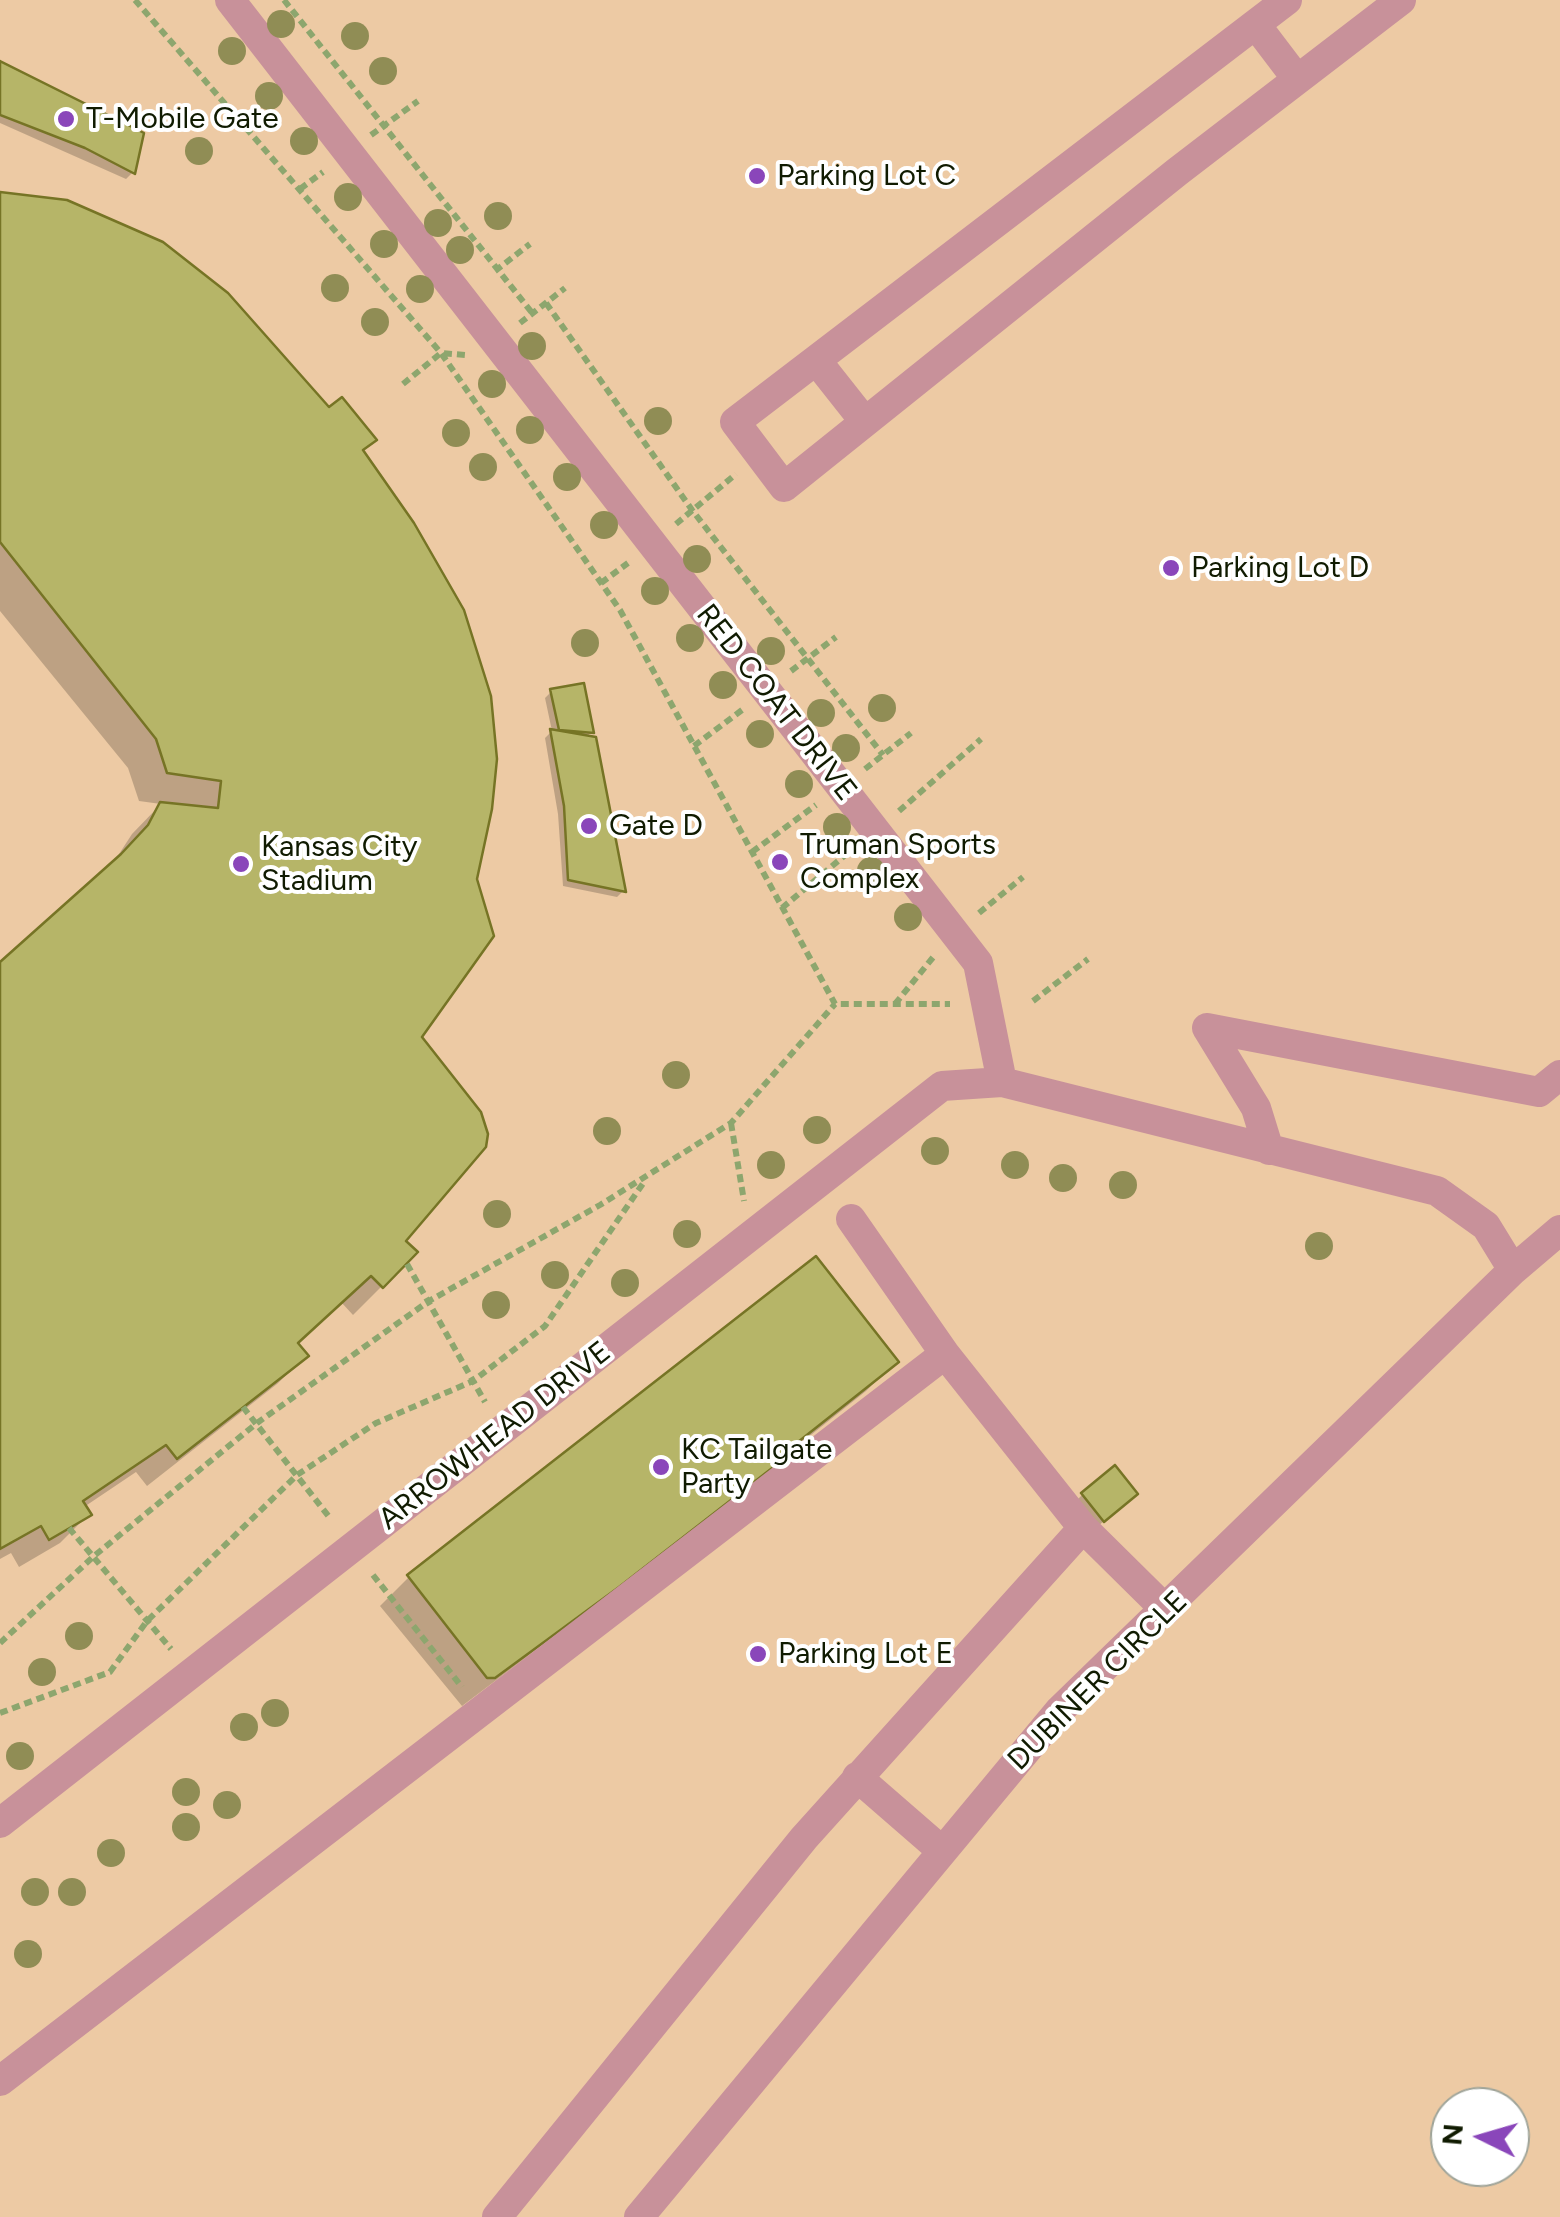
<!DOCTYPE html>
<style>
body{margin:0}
#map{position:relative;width:1560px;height:2217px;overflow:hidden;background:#ceefa7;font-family:Figtree,sans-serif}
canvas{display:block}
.north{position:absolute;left:1430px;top:2087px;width:100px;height:100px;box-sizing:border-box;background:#fff;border:2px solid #9fa499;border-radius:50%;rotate:275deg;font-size:28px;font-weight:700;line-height:40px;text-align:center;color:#101b01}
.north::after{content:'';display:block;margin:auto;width:35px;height:45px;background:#8a46ba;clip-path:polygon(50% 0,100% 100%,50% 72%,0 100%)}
</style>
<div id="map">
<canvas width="1560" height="2217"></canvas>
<div class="north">N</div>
</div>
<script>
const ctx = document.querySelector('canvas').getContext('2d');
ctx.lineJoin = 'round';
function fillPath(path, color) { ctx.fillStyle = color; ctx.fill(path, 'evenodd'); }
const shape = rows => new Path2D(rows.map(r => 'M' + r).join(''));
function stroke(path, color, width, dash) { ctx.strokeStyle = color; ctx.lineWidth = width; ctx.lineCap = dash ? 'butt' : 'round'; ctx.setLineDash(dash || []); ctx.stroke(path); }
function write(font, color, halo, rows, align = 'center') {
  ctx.font = font + ' Figtree,sans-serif'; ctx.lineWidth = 8; ctx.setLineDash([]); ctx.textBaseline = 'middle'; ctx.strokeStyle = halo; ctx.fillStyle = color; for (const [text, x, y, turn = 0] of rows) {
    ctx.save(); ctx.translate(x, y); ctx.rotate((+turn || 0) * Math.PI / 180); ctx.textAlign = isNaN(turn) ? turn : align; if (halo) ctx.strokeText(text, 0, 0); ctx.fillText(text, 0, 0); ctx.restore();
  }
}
const green = shape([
 [0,0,1560,0,1560,2217,0,2217],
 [1450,2107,1510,2107,1510,2167,1450,2167]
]);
const shadow = shape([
 [0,65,133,172,126,179,0,123],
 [0,194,361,451,419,1038,403,1241,415,1253,353,1315,341,1302,295,1344,306,1356,277,1384,147,1486,136,1472,84,1507,88,1515,60,1543,19,1567,11,1553,0,1559,0,962,110,868,132,834,161,804,139,801,128,768,0,611],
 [551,692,591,732,586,738,623,891,617,897,563,886,558,814,545,738,552,731,545,698],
 [895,1362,866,1391,772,1466,772,1471,462,1706,380,1606,409,1577],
 [1135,1494,1089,1534,1068,1509,1082,1495]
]);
const building = shape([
 [0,61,144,133,135,174,85,148,0,115,0,61],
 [0,192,67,200,163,242,228,293,329,407,342,397,377,440,363,450,414,523,464,610,491,696,497,759,492,809,477,879,494,936,422,1037,481,1112,488,1134,486,1147,406,1241,418,1252,383,1288,371,1276,298,1343,309,1356,177,1459,166,1445,83,1501,92,1515,49,1540,41,1526,0,1549,0,962,121,854,148,825,160,802,218,808,221,781,167,773,156,739,0,542,0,192],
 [584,683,594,733,559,730,550,689,584,683],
 [550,729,596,737,626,892,568,880,564,806,550,729],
 [816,1256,899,1362,774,1461,776,1465,619,1587,495,1678,487,1678,407,1575,816,1256],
 [1115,1465,1138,1494,1104,1522,1081,1493,1115,1465]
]);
const path = shape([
 [135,0,441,353,620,610,835,1004,950,1004],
 [284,0,533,314],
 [371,135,418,101],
 [300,189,323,172],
 [495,271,530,244],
 [546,303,692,510,883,755],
 [520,323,565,288],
 [403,384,441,353,465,355],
 [676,524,736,474],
 [601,583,628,563],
 [791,671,836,637],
 [694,746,742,710],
 [865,769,911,733],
 [899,811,981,739],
 [752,852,816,805],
 [782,908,850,851],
 [979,913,1023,877],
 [1033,1001,1088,959],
 [895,1004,935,955],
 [731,1123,744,1201],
 [407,1264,485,1402],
 [243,1407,330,1518],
 [69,1528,171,1649],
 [373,1575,462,1687],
 [0,1643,94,1556,257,1423,429,1301,600,1205,731,1123,835,1004],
 [0,1713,110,1672,147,1621,297,1475,376,1423,473,1381,545,1326,644,1182]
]);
const minor = shape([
 [230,0,978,963,1002,1082,1437,1191,1486,1226,1513,1270],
 [1287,0,735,422,784,487,1177,172,1401,0],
 [1256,25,1297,79],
 [816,360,865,422],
 [1207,1028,1539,1092,1560,1075],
 [1207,1028,1256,1108,1269,1150],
 [851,1219,945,1354],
 [1083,1528,1166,1610],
 [857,1777,941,1850],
 [0,1823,942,1086,1002,1082],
 [0,2081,945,1354,1083,1528,804,1838,497,2217],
 [639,2217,1059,1711,1513,1270,1560,1230]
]);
const trees = [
 [281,24],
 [355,36],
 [232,51],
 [383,71],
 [269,96],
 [304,141],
 [199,151],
 [348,197],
 [498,216],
 [438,223],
 [384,244],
 [460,250],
 [335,288],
 [420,289],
 [375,322],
 [532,346],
 [492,384],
 [658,421],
 [530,430],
 [456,433],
 [483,467],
 [567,477],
 [604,525],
 [697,559],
 [655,591],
 [690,638],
 [585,643],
 [771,651],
 [723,685],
 [882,708],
 [821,713],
 [760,734],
 [846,748],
 [799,784],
 [837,827],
 [871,871],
 [908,917],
 [676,1075],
 [817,1130],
 [607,1131],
 [935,1151],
 [771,1165],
 [1015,1165],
 [1063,1178],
 [1123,1185],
 [497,1214],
 [687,1234],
 [1319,1246],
 [555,1275],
 [625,1283],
 [496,1305],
 [79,1636],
 [42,1672],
 [275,1713],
 [244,1727],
 [20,1756],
 [186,1792],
 [227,1805],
 [186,1827],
 [111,1853],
 [35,1892],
 [72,1892],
 [28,1954]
];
const markers = [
 [66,119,10,"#8a46ba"],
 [757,176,10,"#8a46ba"],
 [1171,568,10,"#8a46ba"],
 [589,826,10,"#8a46ba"],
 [780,862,10,"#8a46ba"],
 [241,864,10,"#8a46ba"],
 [661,1467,10,"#8a46ba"],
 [758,1654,10,"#8a46ba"]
];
const poiNames = [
 ["T-Mobile Gate",86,119],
 ["Parking Lot C",777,176],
 ["Parking Lot D",1191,568],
 ["Gate D",609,826],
 ["Truman Sports",800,845],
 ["Complex",800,879],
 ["Kansas City",261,847],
 ["Stadium",261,881],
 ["KC Tailgate",681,1450],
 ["Party",681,1484],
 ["Parking Lot E",778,1654]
];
const streetNames = [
 ["RED COAT DRIVE",776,703,52],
 ["ARROWHEAD DRIVE",495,1436,-38],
 ["DUBINER CIRCLE",1098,1681,-45]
];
fillPath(green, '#edcaa4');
fillPath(shadow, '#0003');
fillPath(building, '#b6b568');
stroke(building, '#767425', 2.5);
stroke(path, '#8da66e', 6, [8, 5]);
stroke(minor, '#c8919a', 30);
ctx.fillStyle = '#908d55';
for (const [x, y] of trees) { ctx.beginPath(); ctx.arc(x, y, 14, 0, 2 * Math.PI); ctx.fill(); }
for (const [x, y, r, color] of markers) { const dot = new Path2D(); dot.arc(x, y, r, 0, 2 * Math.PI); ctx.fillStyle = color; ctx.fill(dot); stroke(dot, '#fff', 4); }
write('30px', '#101b01', '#fff', poiNames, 'left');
write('30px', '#101b01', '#fff', streetNames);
</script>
